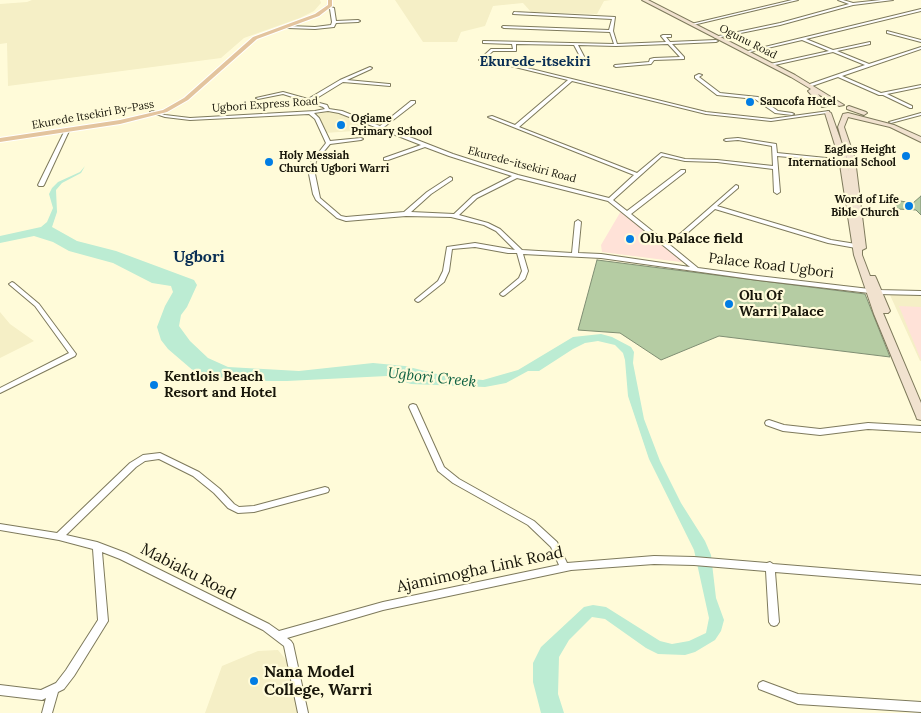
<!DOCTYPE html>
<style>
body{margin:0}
canvas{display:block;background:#fffbd9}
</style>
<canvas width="921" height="713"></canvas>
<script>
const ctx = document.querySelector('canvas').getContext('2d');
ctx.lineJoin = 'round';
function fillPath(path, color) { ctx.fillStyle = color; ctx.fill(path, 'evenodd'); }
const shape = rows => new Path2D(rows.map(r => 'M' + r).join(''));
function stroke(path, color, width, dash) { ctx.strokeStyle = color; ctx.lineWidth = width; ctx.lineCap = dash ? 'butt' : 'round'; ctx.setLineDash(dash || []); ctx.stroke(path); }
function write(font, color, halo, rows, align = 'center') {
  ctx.font = font + ' Lora,serif'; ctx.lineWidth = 4.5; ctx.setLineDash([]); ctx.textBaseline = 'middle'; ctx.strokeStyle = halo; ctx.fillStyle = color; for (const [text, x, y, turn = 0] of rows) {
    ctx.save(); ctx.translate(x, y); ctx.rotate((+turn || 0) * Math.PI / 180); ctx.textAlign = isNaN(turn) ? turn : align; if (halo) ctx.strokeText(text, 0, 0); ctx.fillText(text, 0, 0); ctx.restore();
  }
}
const built = shape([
 [32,0,320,0,321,3,314,11,300,18,244,38,221,58,8,86,7,43,0,44,0,4,27,2],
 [395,0,611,0,604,1,597,14,531,12,523,3,493,6,485,26,461,32,457,42,423,42],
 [334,110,343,116,348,115,356,119,353,121,368,130,325,133,315,115],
 [890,295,921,295,921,361,920,361],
 [0,312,10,324,34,341,0,358],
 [278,650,287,661,299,713,205,713,222,666,258,651]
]);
const green = shape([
 [621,211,688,263,602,252,601,245],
 [899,306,921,307,921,360]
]);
const water = shape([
 [85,166,81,173,62,183,56,190,57,212,52,227,77,241,116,251,194,280,197,285,187,307,181,315,179,326,190,341,208,358,228,367,299,371,373,363,405,366,449,377,483,380,518,370,573,337,601,334,612,337,631,347,634,352,633,363,644,419,660,461,681,503,705,541,711,555,716,598,724,620,721,631,715,640,695,652,685,655,658,654,646,648,605,619,592,617,569,640,559,657,558,694,564,713,541,713,533,682,533,663,541,647,584,607,593,605,606,607,660,641,672,644,689,641,706,633,709,618,694,550,649,459,628,396,625,360,623,353,615,345,598,341,585,343,573,349,539,371,528,371,506,383,485,387,411,384,387,376,287,381,242,381,196,373,168,349,161,340,157,327,165,306,173,292,171,286,152,283,113,263,69,251,53,242,34,236,0,243,0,236,41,227,47,222,53,208,49,194,52,188,58,182,80,172]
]);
const building = shape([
 [921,196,921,215,916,210,897,209,894,200,913,203,921,196],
 [597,260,865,294,890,357,719,336,661,360,620,333,578,330,597,260]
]);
const street = shape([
 [792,0,798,0,693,25,691,24,792,0],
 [838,0,843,0,853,3,881,0,893,0,853,5,780,25,716,38,714,37,780,23,849,4,838,0],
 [328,6,334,8,336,21,358,20,360,21,358,22,336,23,334,27,315,29,288,28,286,27,288,26,315,27,331,25,332,22,330,9,326,7,328,6],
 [921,9,921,11,806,39,833,50,870,42,870,44,837,51,869,64,921,47,921,49,842,76,881,93,921,85,921,87,887,94,912,106,912,108,910,108,883,95,879,95,838,77,812,86,810,86,810,84,865,65,833,52,770,66,770,64,829,51,802,40,746,53,744,52,921,9],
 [514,12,615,17,613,31,617,44,666,42,661,36,663,35,671,35,671,37,666,37,670,42,716,40,718,41,716,42,672,44,684,57,684,59,654,60,651,64,616,67,614,66,615,65,649,62,650,59,654,58,680,57,668,44,616,46,578,45,588,64,586,65,584,64,574,45,516,44,516,51,493,51,484,59,515,65,706,112,771,119,829,111,829,113,827,113,771,121,706,114,572,81,519,127,637,173,661,153,685,159,717,160,773,166,772,146,738,140,726,141,724,140,726,139,738,138,776,144,777,153,846,160,846,162,844,162,777,156,780,192,777,194,774,192,773,169,717,162,685,161,662,156,613,200,627,211,681,170,685,170,685,172,631,214,666,242,681,233,736,185,738,186,738,188,717,206,831,240,856,244,859,246,856,248,828,243,715,209,685,235,670,245,698,268,758,276,878,290,921,291,921,295,878,294,758,280,601,258,523,254,528,271,525,279,505,295,503,296,501,295,500,294,501,293,519,278,522,271,517,253,508,253,475,247,452,249,449,271,444,282,420,301,418,302,416,301,415,300,416,299,438,281,443,271,447,247,475,243,515,250,496,231,484,225,451,217,406,216,346,221,337,218,316,200,313,194,308,169,312,161,326,143,315,119,309,114,190,120,165,117,150,112,152,111,165,115,190,118,315,111,325,109,323,107,283,94,258,99,256,98,283,92,308,99,340,80,370,67,372,68,371,69,347,80,389,84,390,84,390,86,343,82,312,101,327,105,329,109,342,111,380,126,411,101,415,101,415,103,384,127,453,154,518,175,609,198,634,175,488,117,492,116,515,125,568,80,515,67,479,60,491,49,513,49,512,44,483,43,483,41,484,41,614,44,610,32,504,28,502,27,503,26,609,30,612,19,513,14,514,12],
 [328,111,339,113,421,145,384,158,384,160,388,160,425,147,449,156,512,176,473,196,454,214,411,212,431,194,452,180,452,178,450,177,427,192,404,212,346,217,341,216,320,198,314,169,316,161,330,144,361,140,363,139,361,138,330,141,319,118,314,113,328,111],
 [517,178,608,201,690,267,601,254,578,253,581,222,578,220,575,222,572,253,522,250,500,229,488,223,459,215,477,198,517,178],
 [887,31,921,40,921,42,887,33,887,31],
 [699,74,702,75,699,77,720,93,758,97,778,111,792,113,794,114,792,115,775,113,755,99,717,95,695,78,695,76,699,74],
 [921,113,921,115,891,123,889,122,921,113],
 [65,130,69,131,44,185,43,186,39,186,38,185,65,130],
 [12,282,14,283,39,304,76,354,75,356,0,393,0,388,69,353,35,306,10,285,9,284,12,282],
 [413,404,416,405,417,407,444,467,459,479,534,521,557,542,567,563,654,556,694,557,767,563,770,562,773,564,921,576,921,584,775,572,779,622,777,625,774,626,771,625,769,622,766,571,694,565,654,564,571,570,383,610,287,638,291,641,293,644,308,713,298,713,284,646,263,630,120,559,102,552,108,621,74,676,64,689,58,692,52,713,42,713,46,698,42,700,0,695,0,685,41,690,56,683,66,670,98,620,93,549,59,540,0,530,0,524,57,533,130,463,143,455,160,453,199,472,220,489,234,504,239,507,254,506,325,487,328,488,329,490,328,492,325,493,254,512,238,513,228,508,214,493,193,476,159,459,145,461,136,467,66,535,97,542,126,553,269,624,279,631,383,602,559,565,551,547,528,525,453,483,438,471,409,407,410,405,413,404],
 [769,420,784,425,820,429,868,423,921,426,921,432,868,429,820,435,783,431,766,425,765,423,766,421,769,420],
 [763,681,798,694,921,702,921,712,798,704,759,689,758,686,759,683,763,681]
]);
const secondary = shape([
 [642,0,648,0,795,75,844,105,839,106,818,94,827,106,822,107,808,91,811,89,791,77,642,0],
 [849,106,866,112,867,113,864,115,847,109,847,107,849,106],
 [828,111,831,113,847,158,849,174,847,159,838,127,843,114,848,113,894,125,921,137,921,142,890,127,848,117,844,127,855,159,866,248,862,250,862,255,870,276,875,276,876,278,890,311,888,313,883,313,921,403,921,420,917,419,916,416,874,314,854,255,839,158,825,113,828,111]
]);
const primary = shape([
 [328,0,332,0,332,6,319,16,257,39,188,100,167,112,120,124,0,142,0,138,120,120,163,110,184,98,253,37,315,14,328,5,328,0]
]);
const markers = [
 [750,102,5,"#017de4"],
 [341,125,5,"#017de4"],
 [906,156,5,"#017de4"],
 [269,162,5,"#017de4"],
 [909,206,5,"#017de4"],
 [630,239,5,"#017de4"],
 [729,304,5,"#017de4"],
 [154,385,5,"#017de4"],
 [254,681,5,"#017de4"]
];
const farStreetnames = [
 ["Ogunu Road",748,42,27],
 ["Ugbori Express Road",265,105,-4],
 ["Ekurede Itsekiri By-Pass",93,115,-10],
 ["Ekurede-itsekiri Road",522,165,15]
];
const farPoinames = [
 ["Samcofa Hotel",760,102],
 ["Ogiame",351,119],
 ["Primary School",351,132],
 ["Eagles Height",896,150,"right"],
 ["International School",896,163,"right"],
 ["Holy Messiah",279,156],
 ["Church Ugbori Warri",279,169],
 ["Word of Life",899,200,"right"],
 ["Bible Church",899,213,"right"]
];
const farQuarternames = [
 ["Ekurede-itsekiri",535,62]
];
const poiNames = [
 ["Olu Palace field",640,239],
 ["Olu Of",739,296],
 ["Warri Palace",739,312],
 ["Kentlois Beach",164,377],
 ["Resort and Hotel",164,393]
];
const streetNames = [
 ["Palace Road Ugbori",771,266,7]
];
const waterNames = [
 ["Ugbori Creek",432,378,6]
];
const quarterNames = [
 ["Ugbori",199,257]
];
const nearStreetnames = [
 ["Ajamimogha Link Road",480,570,-12],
 ["Mabiaku Road",188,572,27]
];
const nearPoinames = [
 ["Nana Model",264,672],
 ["College, Warri",264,690]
];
fillPath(built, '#f5efc6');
fillPath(green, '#ffe2d8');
fillPath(water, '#bcecd3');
fillPath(building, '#b5cca3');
stroke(building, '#7f8e73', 1);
stroke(street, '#7e7a5c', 2);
stroke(secondary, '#7e7a5c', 2);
stroke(primary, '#fff', 2);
fillPath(street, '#fff');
fillPath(secondary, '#f1e2cf');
fillPath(primary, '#e3c49e');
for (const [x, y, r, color] of markers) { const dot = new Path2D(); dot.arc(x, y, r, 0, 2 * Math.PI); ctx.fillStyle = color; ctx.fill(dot); stroke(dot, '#fffbd9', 2); }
write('11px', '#18160a', '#fffbd9', farStreetnames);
write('bold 11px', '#18160a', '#fffbd9', farPoinames, 'left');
write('bold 14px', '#092e54', '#fffbd9', farQuarternames);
write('bold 14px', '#18160a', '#fffbd9', poiNames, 'left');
write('14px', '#18160a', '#fffbd9', streetNames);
write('italic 15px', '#106243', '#fffbd9', waterNames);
write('bold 16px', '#092e54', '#fffbd9', quarterNames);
write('16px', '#18160a', '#fffbd9', nearStreetnames);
write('bold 16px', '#18160a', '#fffbd9', nearPoinames, 'left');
</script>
